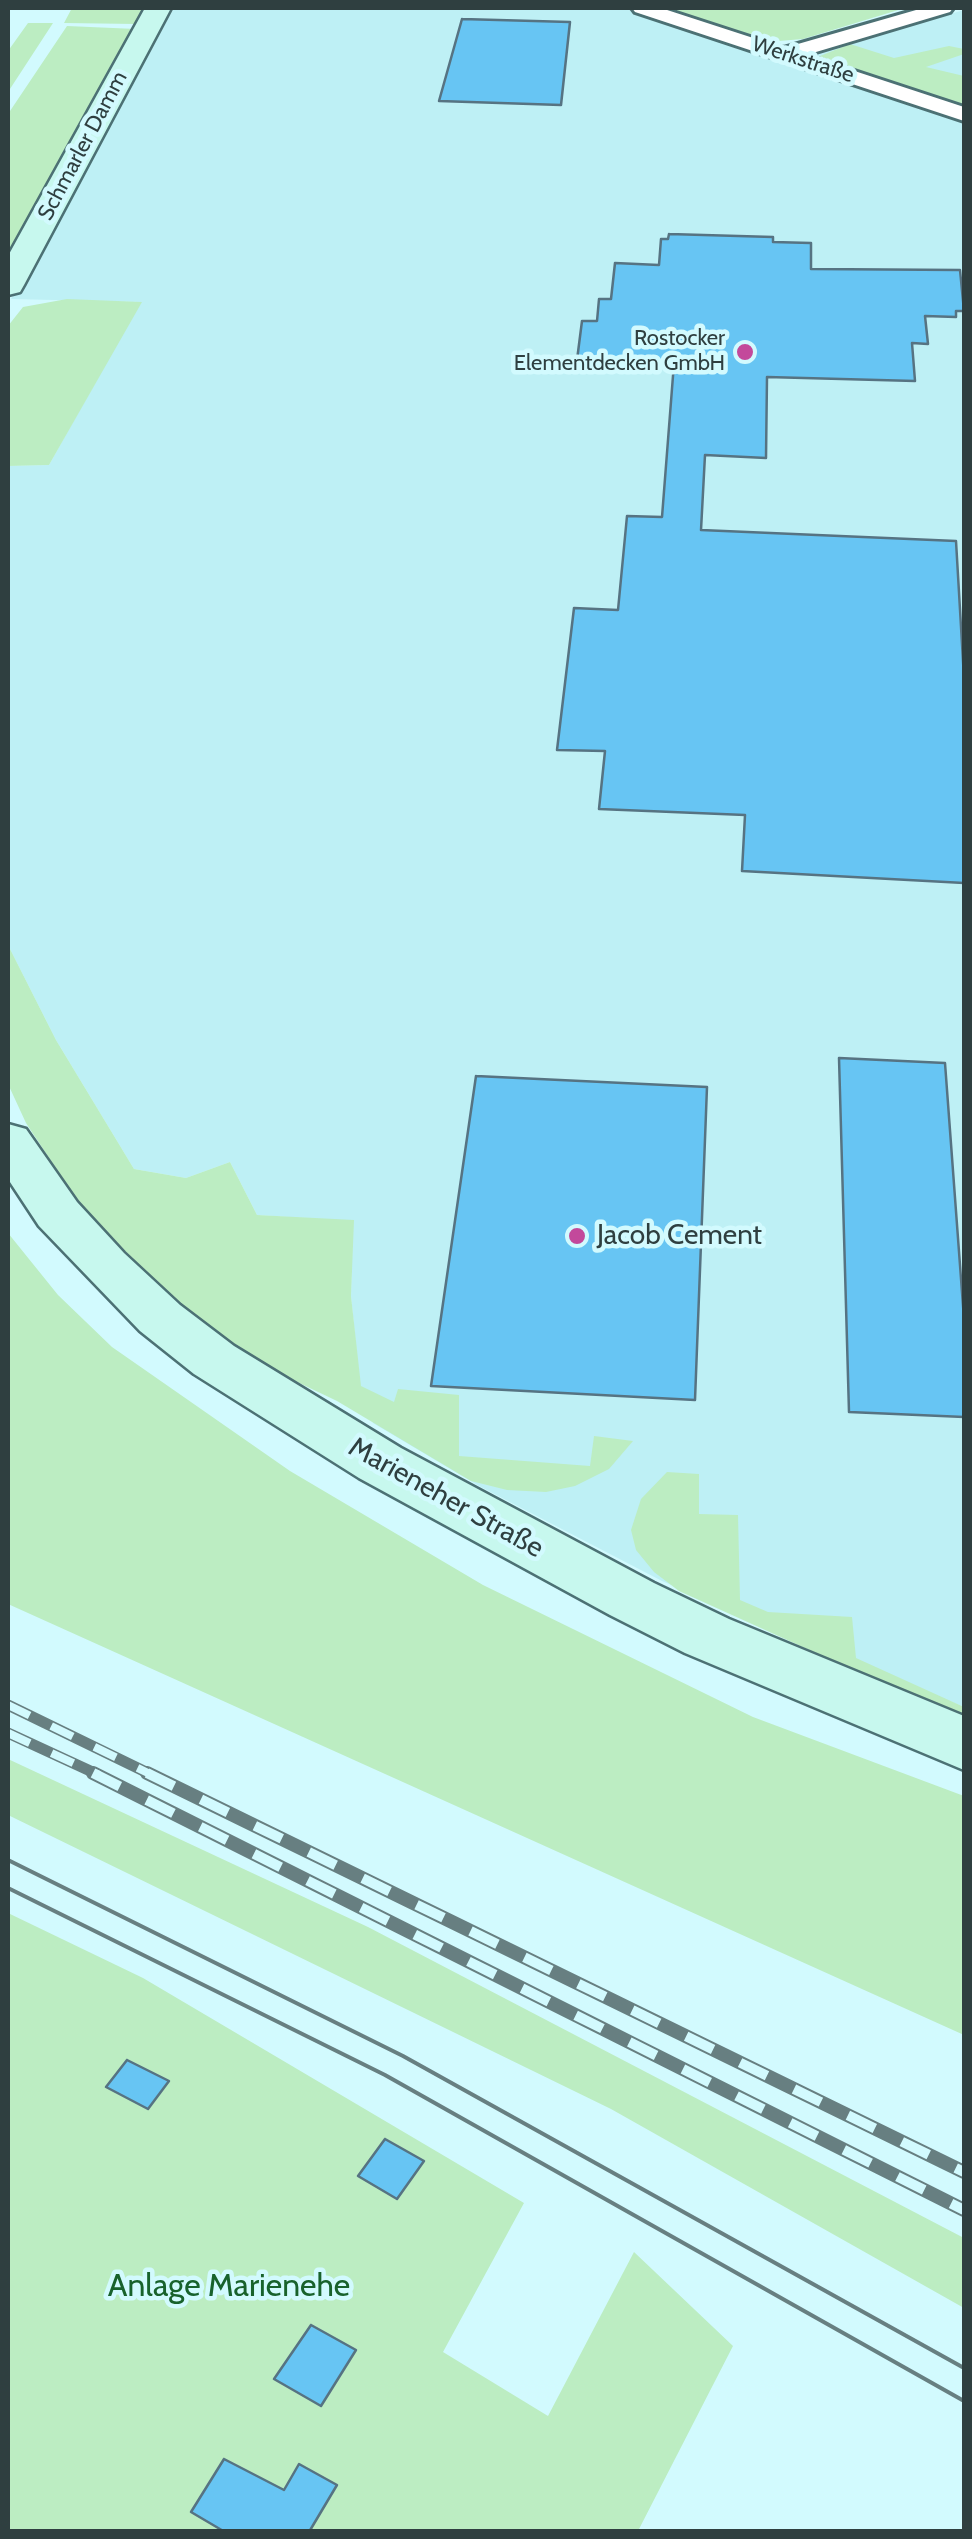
<!DOCTYPE html>
<meta charset="utf-8">
<style>
body{margin:0}
#map{position:relative;width:972px;height:2539px;overflow:hidden;background:#d2fafe;font-family:Cabin,sans-serif}
canvas{display:block}
.frame{position:absolute;inset:0;border:10px solid #2f3f40;pointer-events:none}
</style>
<div id="map">
<canvas width="972" height="2539"></canvas>
<div class="frame"></div>
</div>
<script>
const ctx = document.querySelector('canvas').getContext('2d');
ctx.lineJoin = 'round';
function fillPath(path, color) { ctx.fillStyle = color; ctx.fill(path, 'evenodd'); }
const shape = rows => new Path2D(rows.map(r => 'M' + r).join(''));
function stroke(path, color, width, dash) { ctx.strokeStyle = color; ctx.lineWidth = width; ctx.lineCap = dash ? 'butt' : 'round'; ctx.setLineDash(dash || []); ctx.stroke(path); }
function write(font, color, halo, rows, align = 'center') {
  ctx.font = font + ' Cabin,sans-serif'; ctx.lineWidth = 9; ctx.setLineDash([]); ctx.textBaseline = 'middle'; ctx.strokeStyle = halo; ctx.fillStyle = color; for (const [text, x, y, turn = 0] of rows) {
    ctx.save(); ctx.translate(x, y); ctx.rotate((+turn || 0) * Math.PI / 180); ctx.textAlign = isNaN(turn) ? turn : align; if (halo) ctx.strokeText(text, 0, 0); ctx.fillText(text, 0, 0); ctx.restore();
  }
}
const built = shape([
 [174,8,622,8,788,61,964,10,964,1707,662,1581,479,1486,373,1423,360,1386,351,1296,353,1221,257,1215,230,1162,186,1178,134,1169,56,1040,8,945,8,466,49,465,140,302,11,299]
]);
const green = shape([
 [72,8,146,8,136,24,64,23],
 [660,8,905,8,803,39,767,42],
 [28,23,53,23,8,92,8,51],
 [67,26,136,29,8,255,8,114],
 [850,44,894,58,949,46,964,49,964,54,926,67,964,76,964,106,815,58],
 [67,299,142,302,49,465,8,466,8,326,23,307],
 [8,945,56,1040,134,1169,186,1178,230,1162,257,1215,354,1220,351,1296,361,1386,394,1402,398,1389,459,1395,459,1456,590,1466,594,1436,633,1441,609,1469,575,1486,546,1492,507,1490,471,1481,337,1401,249,1359,179,1307,78,1202,26,1123,8,1084],
 [8,1233,58,1295,112,1347,290,1471,483,1585,753,1717,964,1796,964,2035,8,1604],
 [667,1472,699,1474,699,1514,738,1515,740,1600,768,1612,852,1617,856,1658,964,1707,964,1720,679,1591,654,1572,636,1550,631,1530,641,1499],
 [8,1759,368,1927,964,2238,964,2308,611,2109,8,1815],
 [8,1913,143,1978,524,2203,443,2352,548,2416,634,2252,733,2346,638,2531,8,2531]
]);
const building = shape([
 [462,19,570,22,561,105,439,101,462,19],
 [669,234,773,237,773,242,811,243,811,269,960,270,964,311,956,311,956,317,925,316,928,344,912,343,915,381,767,377,766,458,705,455,701,530,956,541,964,678,964,883,742,871,745,815,599,809,605,751,557,750,574,608,618,610,627,516,662,517,674,363,577,360,582,321,597,321,599,299,611,299,615,263,659,265,661,239,668,239,669,234],
 [839,1058,945,1063,964,1319,964,1417,849,1412,839,1058],
 [476,1076,707,1087,695,1400,431,1386,476,1076],
 [127,2060,169,2081,148,2109,106,2087,127,2060],
 [385,2139,424,2161,397,2199,358,2176,385,2139],
 [311,2325,356,2350,321,2406,274,2379,311,2325],
 [224,2459,284,2490,299,2464,337,2485,309,2532,225,2532,191,2512,224,2459]
]);
const street = shape([
 [632,8,661,8,784,48,923,8,953,8,950,12,806,55,964,107,964,121,635,12,632,8]
]);
const secondary = shape([
 [145,8,171,8,24,285,20,292,8,295,8,256,145,8],
 [8,1124,26,1129,77,1202,124,1253,180,1305,234,1346,401,1448,654,1583,729,1619,964,1716,964,1770,685,1653,610,1615,359,1478,194,1374,140,1331,39,1226,8,1179,8,1124]
]);
const tram = shape([
 [8,1860,403,2056,964,2368],
 [8,1888,385,2075,964,2401]
]);
const railFar1 = shape([
 [8,1705,152,1775],
 [8,1733,99,1775]
]);
const rail = shape([
 [93,1773,964,2210],
 [147,1773,964,2172]
]);
const markers = [
 [745,352,10,"#c3499b"],
 [577,1236,10,"#c3499b"]
];
const farStreetnames = [
 ["Werkstraße",803,60,18],
 ["Schmarler Damm",83,146,-62]
];
const farPoinames = [
 ["Rostocker",725,339],
 ["Elementdecken GmbH",725,364]
];
const poiNames = [
 ["Jacob Cement",597,1236]
];
const streetNames = [
 ["Marieneher Straße",446,1498,29]
];
const nearParknames = [
 ["Anlage Marienehe",229,2287]
];
fillPath(built, '#bef0f5');
fillPath(green, '#bcedc2');
fillPath(building, '#67c5f3');
stroke(building, '#567382', 2.5);
stroke(street, '#4c7174', 6);
stroke(secondary, '#4c7174', 5);
fillPath(street, '#fff');
fillPath(secondary, '#c7f8ee');
stroke(tram, '#677f81', 4);
stroke(railFar1, '#677f81', 11);
stroke(rail, '#677f81', 14);
stroke(railFar1, '#d2fafe', 8, [24]);
stroke(rail, '#d2fafe', 10, [30]);
for (const [x, y, r, color] of markers) { const dot = new Path2D(); dot.arc(x, y, r, 0, 2 * Math.PI); ctx.fillStyle = color; ctx.fill(dot); stroke(dot, '#d2fafe', 4); }
write('22px', '#2f3f40', '#d2fafe', farStreetnames);
write('22px', '#2f3f40', '#d2fafe', farPoinames, 'right');
write('28px', '#2f3f40', '#d2fafe', poiNames, 'left');
write('28px', '#2f3f40', '#d2fafe', streetNames);
write('32px', '#18622c', '#d2fafe', nearParknames);
</script>
